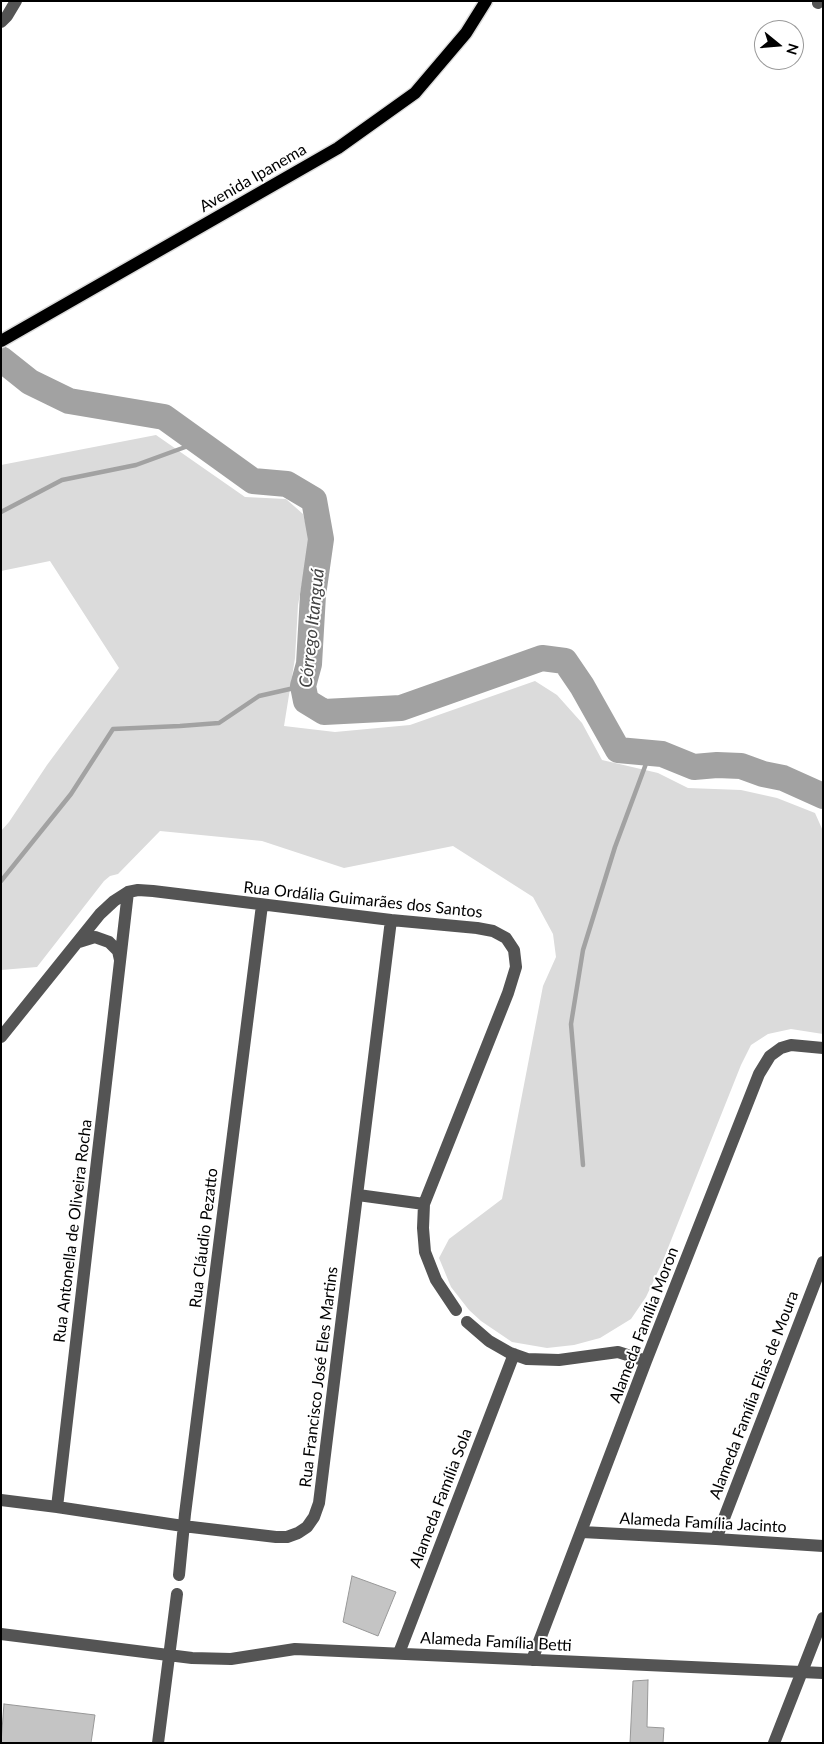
<!DOCTYPE html>
<meta charset="utf-8">
<style>
body{margin:0}
#map{position:relative;width:824px;height:1744px;overflow:hidden;background:#fff;font-family:Lato,sans-serif}
canvas{display:block}
.frame{position:absolute;inset:0;border:2px solid #000;pointer-events:none}
.north{position:absolute;left:754px;top:20px;width:50px;height:50px;box-sizing:border-box;background:#fff;border:1px solid #999;border-radius:50%;rotate:107deg;font-size:14px;font-weight:700;line-height:20px;text-align:center;color:#000}
.north::after{content:'';display:block;margin:auto;width:18px;height:22px;background:#000;clip-path:polygon(50% 0,100% 100%,50% 72%,0 100%)}
</style>
<div id="map">
<canvas width="824" height="1744"></canvas>
<div class="frame"></div>
<div class="north">N</div>
</div>
<script>
const ctx = document.querySelector('canvas').getContext('2d');
ctx.lineJoin = 'round';
function fillPath(path, color) { ctx.fillStyle = color; ctx.fill(path, 'evenodd'); }
const shape = rows => new Path2D(rows.map(r => 'M' + r).join(''));
function stroke(path, color, width, dash) { ctx.strokeStyle = color; ctx.lineWidth = width; ctx.lineCap = dash ? 'butt' : 'round'; ctx.setLineDash(dash || []); ctx.stroke(path); }
function write(font, color, halo, rows, align = 'center') {
  ctx.font = font + ' Lato,sans-serif'; ctx.lineWidth = 4; ctx.setLineDash([]); ctx.textBaseline = 'middle'; ctx.strokeStyle = halo; ctx.fillStyle = color; for (const [text, x, y, turn = 0] of rows) {
    ctx.save(); ctx.translate(x, y); ctx.rotate((+turn || 0) * Math.PI / 180); ctx.textAlign = isNaN(turn) ? turn : align; if (halo) ctx.strokeText(text, 0, 0); ctx.fillText(text, 0, 0); ctx.restore();
  }
}
const green = shape([
 [156,435,245,497,286,499,303,514,310,540,298,605,295,658,284,726,335,732,410,725,535,681,557,695,582,723,602,760,658,773,688,788,741,790,777,798,815,813,823,831,823,1034,791,1029,768,1034,751,1045,741,1065,662,1263,646,1297,631,1319,600,1338,574,1345,547,1348,512,1342,481,1321,469,1310,451,1287,439,1258,449,1239,502,1199,543,986,556,957,553,934,533,897,453,846,344,868,262,841,160,831,118,874,110,876,104,881,37,967,1,970,1,831,9,822,47,765,119,668,50,561,1,571,1,465]
]);
const stream = shape([
 [1,512,62,480,136,465,199,442],
 [1,881,71,794,113,729,180,726,219,723,259,696,303,686],
 [583,1165,571,1024,583,950,615,847,650,753]
]);
const river = shape([
 [1,359,30,382,69,401,164,417,253,481,287,484,314,500,321,539,313,595,309,664,303,686,306,701,324,712,401,708,542,658,565,661,582,686,618,750,662,754,694,767,717,765,741,766,763,774,783,778,823,796]
]);
const building = shape([
 [352,1576,396,1592,378,1636,343,1622,352,1576],
 [648,1680,647,1727,664,1728,663,1743,630,1743,633,1681,648,1680],
 [4,1704,95,1715,91,1743,1,1743,4,1704]
]);
const minor = shape([
 [818,3,819,1],
 [1,22,7,16,16,1],
 [79,942,95,937,109,942,118,951,120,960],
 [1,1037,100,914,114,901,128,892,138,890,153,891,391,920,477,928,493,931,506,938,514,950,516,967,508,993,424,1204,423,1228,425,1252,436,1280,456,1310],
 [358,1195,424,1204],
 [467,1322,489,1341,510,1353,527,1359,559,1360,618,1352,646,1361],
 [1,1500,57,1507,183,1526,276,1537,287,1537,298,1533,307,1527,314,1517,319,1503,391,920],
 [57,1507,128,892],
 [582,1532,716,1539,823,1546],
 [716,1539,823,1262],
 [179,1575,185,1514,262,905],
 [1,1634,192,1658,231,1659,295,1649,823,1673],
 [399,1653,514,1354],
 [532,1660,646,1361,759,1074,770,1056,781,1048,791,1045,823,1048],
 [158,1743,177,1594],
 [774,1743,823,1618]
]);
const major = shape([
 [1,341,338,148,415,93,466,33,486,1]
]);
const streetNames = [
 ["Avenida Ipanema",253,178,-30],
 ["Rua Ordália Guimarães dos Santos",363,900,6],
 ["Rua Antonella de Oliveira Rocha",73,1231,-83],
 ["Rua Cláudio Pezatto",204,1238,-83],
 ["Alameda Família Moron",644,1325,-69],
 ["Rua Francisco José Eles Martins",319,1377,-83],
 ["Alameda Família Elias de Moura",754,1395,-69],
 ["Alameda Família Sola",441,1498,-69],
 ["Alameda Família Jacinto",703,1523,3],
 ["Alameda Família Betti",496,1642,3]
];
const waterNames = [
 ["Córrego Itanguá",312,628,-84]
];
fillPath(green, '#dbdbdb');
stroke(stream, '#a2a2a2', 4.5);
stroke(river, '#a2a2a2', 26);
fillPath(building, '#c4c4c4');
stroke(building, '#989898', 1);
stroke(major, '#dbdbdb', 15);
stroke(minor, '#545454', 12);
stroke(major, '#000', 12);
write('16px', '#000', '#fff', streetNames);
write('italic 18px', '#434343', '#fff', waterNames);
</script>
